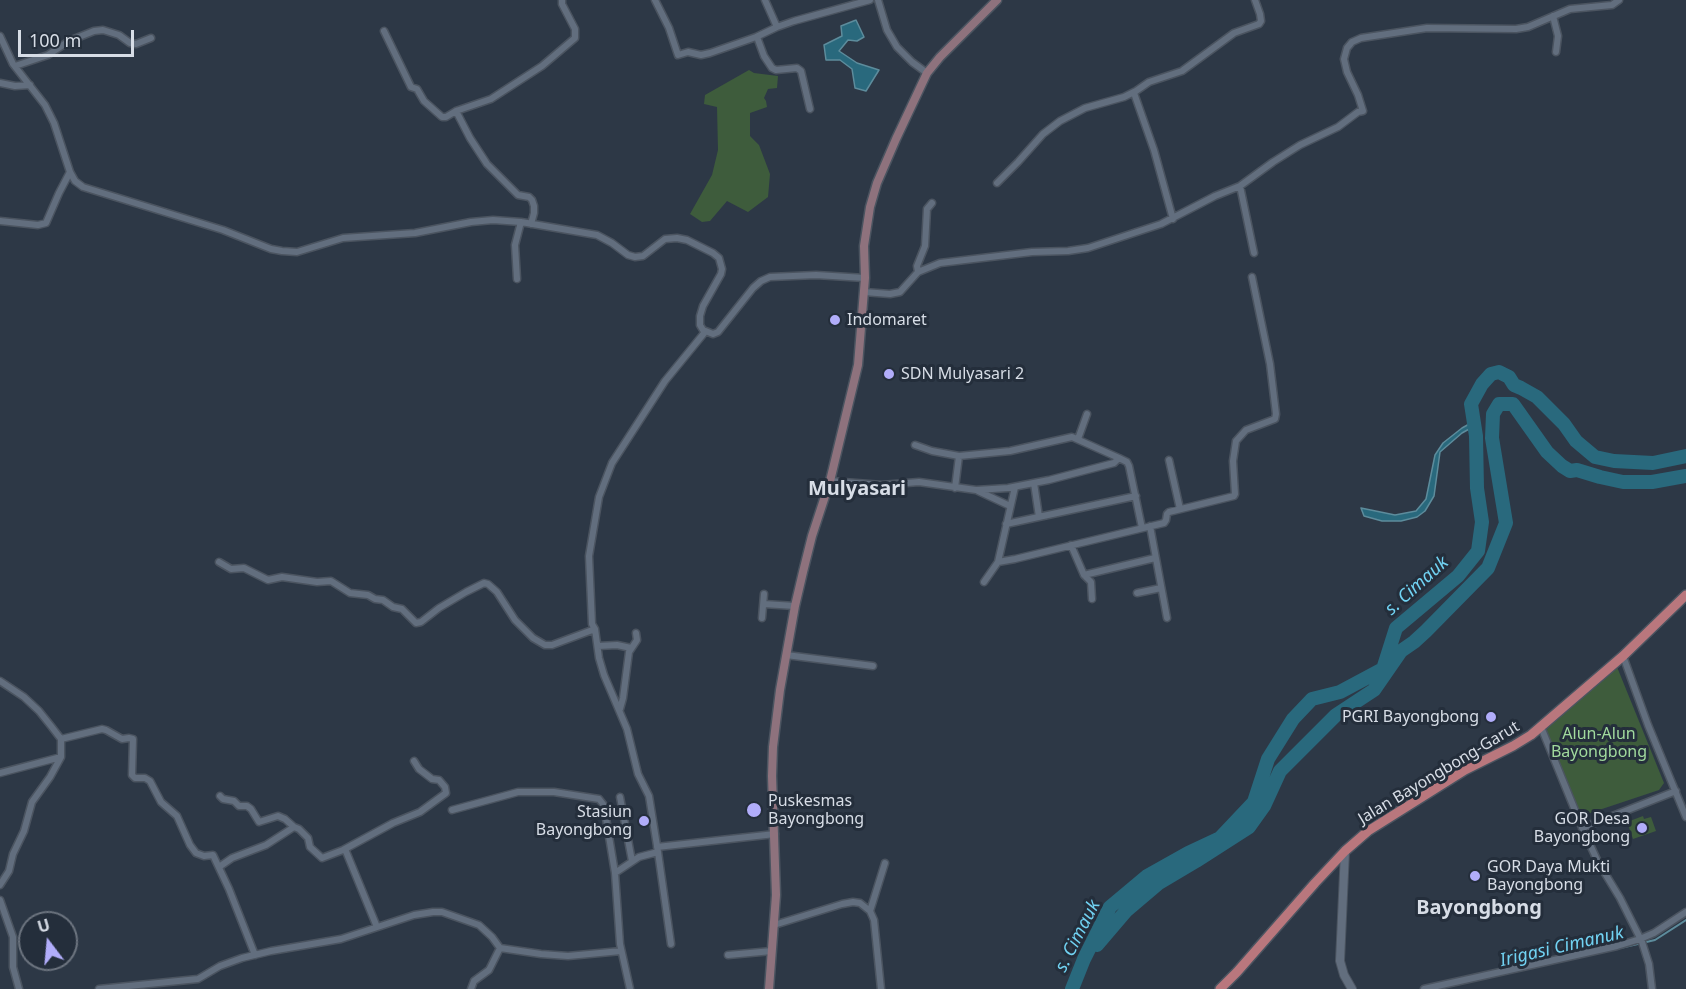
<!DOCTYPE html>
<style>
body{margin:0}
#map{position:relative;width:1686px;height:989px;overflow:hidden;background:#2d3846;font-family:"Noto Sans",sans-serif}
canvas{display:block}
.north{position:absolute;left:18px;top:911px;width:60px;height:60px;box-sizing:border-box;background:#242e3b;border:2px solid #6c747f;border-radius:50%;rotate:344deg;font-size:16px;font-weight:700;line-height:24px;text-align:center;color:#d7dde6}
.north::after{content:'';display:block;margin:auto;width:21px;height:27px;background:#b1adfa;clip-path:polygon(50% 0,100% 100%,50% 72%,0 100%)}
.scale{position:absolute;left:18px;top:30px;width:116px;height:27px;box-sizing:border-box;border:3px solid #d7dde6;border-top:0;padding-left:8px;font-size:18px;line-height:21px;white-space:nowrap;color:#d7dde6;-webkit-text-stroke:4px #242e3b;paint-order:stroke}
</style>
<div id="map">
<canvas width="1686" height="989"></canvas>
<div class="north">U</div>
<div class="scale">100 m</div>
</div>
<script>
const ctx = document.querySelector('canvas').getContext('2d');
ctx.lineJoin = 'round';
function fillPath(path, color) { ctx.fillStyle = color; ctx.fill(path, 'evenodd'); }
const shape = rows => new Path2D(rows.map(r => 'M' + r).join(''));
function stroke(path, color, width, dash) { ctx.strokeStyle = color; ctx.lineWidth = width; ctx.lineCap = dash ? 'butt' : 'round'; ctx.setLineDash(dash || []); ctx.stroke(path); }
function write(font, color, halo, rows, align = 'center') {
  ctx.font = font + ' "Noto Sans",sans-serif'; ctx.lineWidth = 6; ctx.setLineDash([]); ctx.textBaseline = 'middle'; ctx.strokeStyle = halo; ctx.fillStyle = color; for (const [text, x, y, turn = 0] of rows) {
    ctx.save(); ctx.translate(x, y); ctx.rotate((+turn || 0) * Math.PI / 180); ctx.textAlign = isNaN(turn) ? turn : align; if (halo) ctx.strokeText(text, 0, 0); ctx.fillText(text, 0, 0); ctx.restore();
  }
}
const green = shape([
 [749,70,754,73,778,76,777,88,768,89,764,98,766,101,767,107,750,113,750,136,759,145,770,174,768,197,748,212,727,201,710,221,702,222,690,214,712,175,718,150,717,107,704,104,705,95],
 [1615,662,1664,783,1659,790,1581,816,1540,727],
 [1643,816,1644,819,1651,817,1656,831,1633,839,1627,822]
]);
const water = shape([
 [856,20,864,37,857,41,848,40,839,51,857,63,879,70,866,91,855,88,852,69,840,60,826,60,824,45,842,36,841,26,856,20],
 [1471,423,1476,436,1471,428,1462,433,1440,452,1434,496,1425,511,1417,517,1401,521,1382,521,1364,516,1361,508,1395,515,1416,511,1426,499,1435,455,1443,443,1462,428,1471,423]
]);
const stream = shape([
 [1616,949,1655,940,1686,920]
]);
const river = shape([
 [1097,945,1126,911,1159,883,1196,861,1249,827,1264,806,1280,771,1336,715,1374,690,1401,651,1414,642,1426,631,1488,568,1506,523,1492,438,1493,414,1499,404,1513,404,1547,452,1562,466,1570,471,1577,470,1600,477,1623,482,1652,482,1686,476],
 [1072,989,1084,959,1110,907,1147,876,1188,853,1220,838,1254,802,1268,759,1293,719,1312,699,1340,692,1383,669,1396,628,1458,576,1478,551,1482,522,1477,488,1476,436,1471,404,1482,384,1491,374,1499,372,1509,377,1514,385,1521,388,1537,397,1564,424,1576,441,1595,457,1614,461,1653,463,1686,456]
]);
const minor = shape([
 [655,0,669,28,678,55,688,52,701,55,710,53,756,37,777,27,794,21,870,0],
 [765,0,777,27],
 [878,0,887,30,897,47,912,62,927,73],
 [1553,16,1558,36,1556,52],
 [384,31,411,87,417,89,424,101,442,117,446,117,456,111],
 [0,36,13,64,45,105,54,123,70,172,75,181,83,187,223,230,271,249,282,251,297,252,343,238,415,233,471,222,493,220,521,222,597,235,612,243,628,255,635,257,643,256,665,239,677,238,687,240,713,253,719,258,722,269,721,274,703,306,700,316,700,325,703,330,713,334,718,332,753,288,761,281,770,277,816,275,865,278],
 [757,37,764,56,772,68,776,70,797,68,801,71,810,109],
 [15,66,48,55,69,41,94,31,103,30,119,35,130,43,136,44,151,38],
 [0,83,15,86,30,85],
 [1134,93,1154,150,1173,219],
 [997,183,1018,162,1043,134,1060,121,1085,108,1124,97,1136,91,1149,82,1182,71,1234,33,1259,24,1261,21,1260,14,1255,0],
 [1240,186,1254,253],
 [0,221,38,225,46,223,59,193,70,172],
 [531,224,534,213,534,206,532,200,529,197,518,195,487,164,470,138,456,111,491,99,542,66,575,38,575,29,562,4,562,0],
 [918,272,917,266,925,246,927,209,932,203],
 [517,279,515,245,521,222],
 [864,292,890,294,900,292,918,272,940,263,1032,252,1068,251,1088,248,1161,224,1215,196,1240,186,1273,162,1300,145,1338,127,1358,112,1363,111,1358,95,1347,72,1344,59,1347,48,1352,42,1361,38,1427,28,1516,29,1528,27,1570,9,1612,5,1619,0],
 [1078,439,1087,414],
 [1119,458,1127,462,1129,466,1142,528],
 [1169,460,1180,509],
 [830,481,882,485,919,482,976,490,1008,488,1049,480,1114,463,1119,458,1072,437,1010,451,959,456,932,451,915,445],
 [1034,483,1039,517],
 [955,488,959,456],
 [978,491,1010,506],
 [1006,524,1136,496],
 [1150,526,1167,618],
 [1071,545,1084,575,1091,582,1092,599],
 [219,562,231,569,244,568,268,580,282,577,317,582,331,581,350,593,368,595,375,599,383,600,393,607,402,609,416,623,421,622,439,608,466,592,484,583,488,584,497,592,515,620,533,638,545,645,552,645,595,629],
 [998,562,1015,559,1164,523,1166,520,1167,514,1169,512,1234,496,1235,494,1233,461,1236,441,1246,430,1275,419,1276,414,1270,364,1252,277],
 [1084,575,1155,558],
 [984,582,998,562,1015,487],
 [1137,593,1161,588],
 [764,604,795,606],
 [762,618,764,594],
 [598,646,617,645,631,648],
 [786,655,873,666],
 [1623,656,1648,725,1686,817],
 [0,681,24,697,39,711,51,726,61,739,61,757,0,773],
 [620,709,623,698,629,652,637,640,636,633],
 [1541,727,1581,825,1598,862,1620,898,1642,942,1649,964,1652,989],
 [61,739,102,729,106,730,122,739,129,738,133,739,132,775,135,778,145,778,150,781,161,802,177,816,190,845,196,853,204,856,213,855,229,889,255,955],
 [220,796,223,799,234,801,239,806,247,806,251,809,259,822,278,816,285,819,294,827,299,829,308,838,310,847,322,858,343,850,393,823,420,812,446,793,445,787,439,780,432,779,419,769,414,761],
 [620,797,632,861],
 [452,810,518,792,554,792,599,799,603,804,605,812,615,873],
 [1582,828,1676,791],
 [657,847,775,834],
 [345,849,377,927],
 [658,852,671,944],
 [219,867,232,858,266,845,294,827],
 [0,885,9,871,13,854,24,831,32,802,50,777,61,757],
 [0,900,13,937,13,967,19,989],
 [870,911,885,863],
 [774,925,842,904,853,902,860,903,870,911,874,920,881,989],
 [500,948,541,954,568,956,621,951],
 [728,955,772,951],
 [99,989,198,979,220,966,242,958,271,951,341,939,414,915,433,912,442,912,479,925,492,937,500,948,489,970,474,981,471,989],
 [630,989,620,944,615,873,639,857,658,852,649,796,638,774,627,729,604,675,599,658,595,629,592,624,589,556,599,497,612,463,665,381,705,332],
 [1424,989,1617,946,1640,939,1654,933,1686,912]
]);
const tertiary = shape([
 [1345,851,1340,961,1344,975,1352,989]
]);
const secondary = shape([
 [769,989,776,895,772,776,773,747,780,690,795,606,803,572,812,536,830,481,858,365,865,278,864,246,870,207,877,183,896,139,927,73,940,57,997,0]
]);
const primary = shape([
 [1220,989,1237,972,1315,883,1345,851,1368,831,1465,770,1513,746,1531,735,1623,656,1686,595]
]);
const markers = [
 [835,320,6,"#b1adfa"],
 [889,374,6,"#b1adfa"],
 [1491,717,6,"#b1adfa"],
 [754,810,8,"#b1adfa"],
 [644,821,6,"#b1adfa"],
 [1642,828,6,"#b1adfa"],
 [1475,876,6,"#b1adfa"]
];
const poiNames = [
 ["Indomaret",847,320],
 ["SDN Mulyasari 2",901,374],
 ["PGRI Bayongbong",1479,717,"right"],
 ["Puskesmas",768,801],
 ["Bayongbong",768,819],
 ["Stasiun",632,812,"right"],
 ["Bayongbong",632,830,"right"],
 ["GOR Desa",1630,819,"right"],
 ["Bayongbong",1630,837,"right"],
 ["GOR Daya Mukti",1487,867],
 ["Bayongbong",1487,885]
];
const parkNames = [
 ["Alun-Alun",1599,734],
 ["Bayongbong",1599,752]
];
const streetNames = [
 ["Jalan Bayongbong-Garut",1439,773,-31]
];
const waterNames = [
 ["s. Cimauk",1417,586,-42],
 ["s. Cimauk",1078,936,-63],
 ["Irigasi Cimanuk",1562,947,-13]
];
const quarterNames = [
 ["Mulyasari",857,489],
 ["Bayongbong",1479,908]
];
fillPath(green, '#3e5c3c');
fillPath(water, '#29697d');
stroke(water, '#5d8c9c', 1.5);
stroke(stream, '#5d8c9c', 2);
stroke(river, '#29697d', 14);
stroke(minor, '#4b5460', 9);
stroke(tertiary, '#4b5460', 10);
stroke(secondary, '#4b5460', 11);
stroke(primary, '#4b5460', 12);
stroke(minor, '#626e7e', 6);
stroke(tertiary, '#626e7e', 8);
stroke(secondary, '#8e727d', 8);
stroke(primary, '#b9777d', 9);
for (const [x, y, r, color] of markers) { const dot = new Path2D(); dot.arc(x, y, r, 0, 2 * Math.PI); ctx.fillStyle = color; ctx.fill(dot); stroke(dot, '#242e3b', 2); }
write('16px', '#d7dde6', '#242e3b', poiNames, 'left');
write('16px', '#a1da9d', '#242e3b', parkNames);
write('16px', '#d7dde6', '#242e3b', streetNames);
write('italic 18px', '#71d2f2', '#242e3b', waterNames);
write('bold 20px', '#d7dde6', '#242e3b', quarterNames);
</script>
